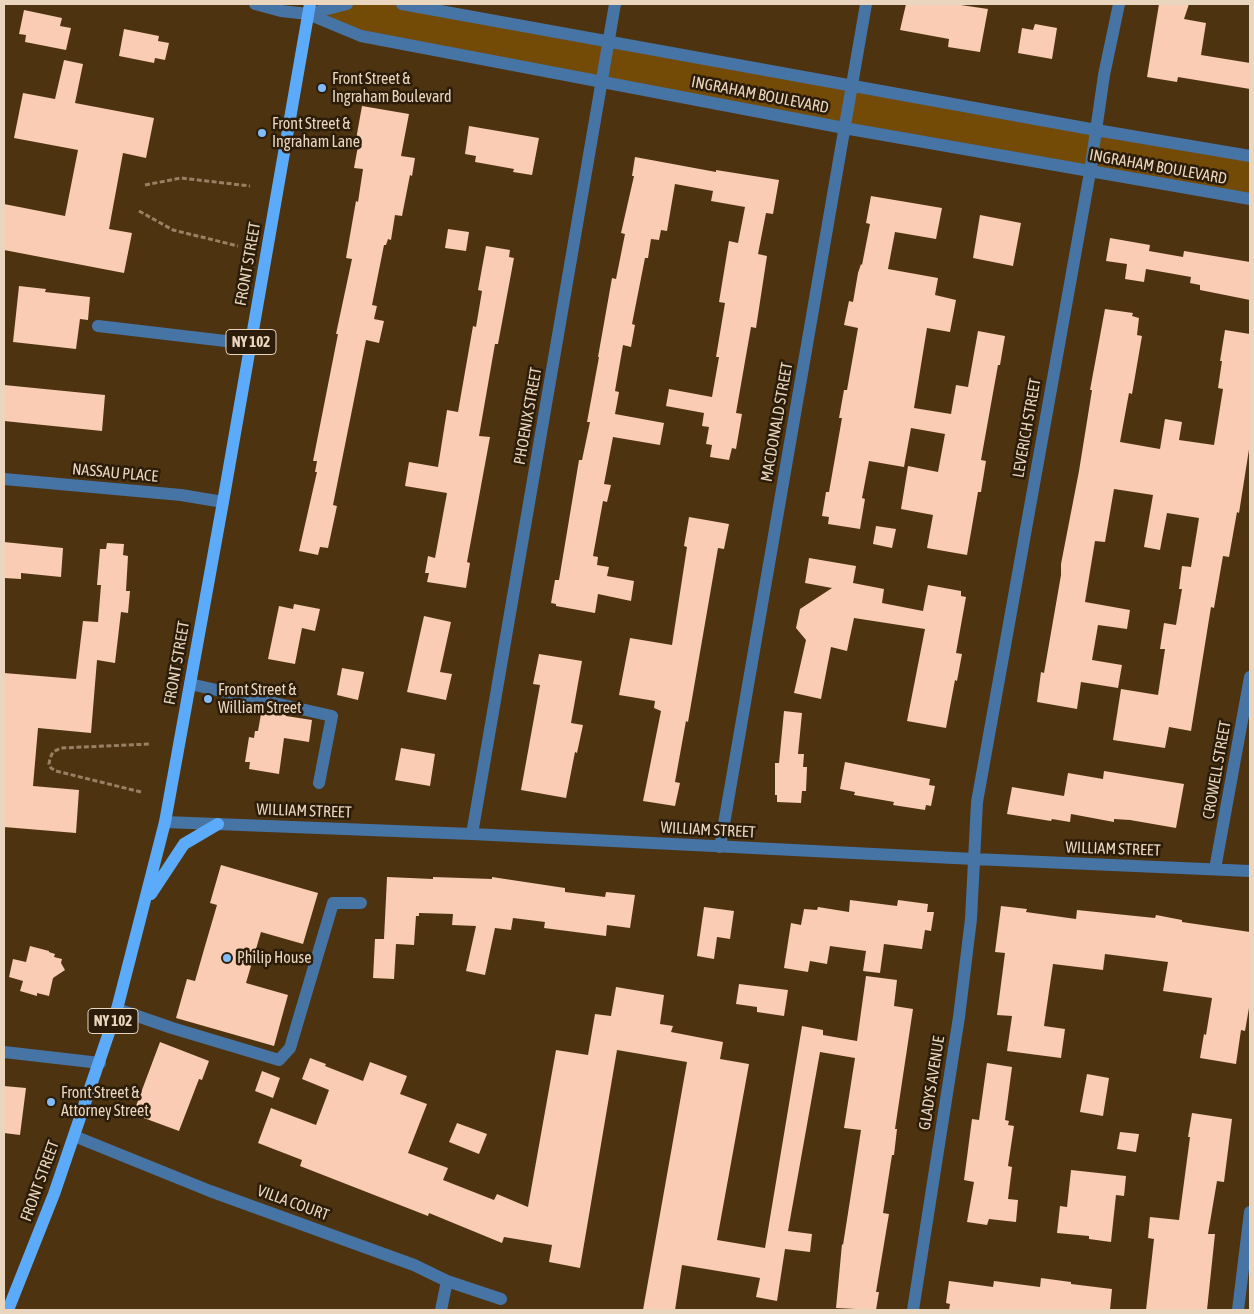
<!DOCTYPE html>
<style>
body{margin:0}
#map{position:relative;width:1254px;height:1314px;overflow:hidden;background:#4d3310;font-family:"Asap Condensed",sans-serif}
canvas{display:block}
.frame{position:absolute;inset:0;border:5px solid #ead6be;pointer-events:none}
</style>
<div id="map">
<canvas width="1254" height="1314"></canvas>
<div class="frame"></div>
</div>
<script>
const ctx = document.querySelector('canvas').getContext('2d');
ctx.lineJoin = 'round';
function fillPath(path, color) { ctx.fillStyle = color; ctx.fill(path, 'evenodd'); }
const shape = rows => new Path2D(rows.map(r => 'M' + r).join(''));
function stroke(path, color, width, dash) { ctx.strokeStyle = color; ctx.lineWidth = width; ctx.lineCap = dash ? 'butt' : 'round'; ctx.setLineDash(dash || []); ctx.stroke(path); }
function write(font, color, halo, rows, align = 'center') {
  ctx.font = font + ' "Asap Condensed",sans-serif'; ctx.lineWidth = 5; ctx.setLineDash([]); ctx.textBaseline = 'middle'; ctx.strokeStyle = halo; ctx.fillStyle = color; for (const [text, x, y, turn = 0] of rows) {
    ctx.save(); ctx.translate(x, y); ctx.rotate((+turn || 0) * Math.PI / 180); ctx.textAlign = isNaN(turn) ? turn : align; if (halo) ctx.strokeText(text, 0, 0); ctx.fillText(text, 0, 0); ctx.restore();
  }
}
const green = shape([
 [347,4,402,4,1250,156,1250,199,361,36,308,15]
]);
const building = shape([
 [906,4,954,4,988,9,980,52,948,47,949,39,900,30],
 [1159,4,1189,4,1184,19,1206,23,1201,55,1250,63,1250,89,1178,77,1177,82,1147,77],
 [24,10,62,18,60,26,71,28,66,50,25,42,26,35,19,34],
 [1035,24,1057,28,1052,59,1018,53,1022,28,1033,30],
 [124,29,159,36,158,41,169,43,165,60,155,58,154,63,119,56],
 [64,60,83,64,75,103,154,118,146,158,123,153,109,229,132,233,124,273,4,250,4,204,65,216,78,150,14,138,23,93,55,99],
 [362,106,409,114,401,156,415,158,412,176,410,175,402,216,395,215,391,240,388,239,386,245,384,245,372,305,377,306,374,319,384,321,379,343,366,340,333,505,337,506,328,548,320,547,318,555,299,551,317,472,315,472,317,461,313,461,338,334,336,334,352,259,346,258,356,201,358,202,363,169,354,168,358,146,355,145],
 [469,126,539,138,532,175,513,172,514,169,475,162,476,156,465,154],
 [635,157,716,172,716,170,779,180,773,214,766,213,758,254,767,256,756,328,751,327,736,413,742,414,736,449,732,448,729,460,710,457,712,445,706,444,709,427,702,426,704,413,666,406,669,389,712,397,719,357,716,357,725,303,719,302,729,241,738,243,745,207,711,201,713,191,675,184,667,231,661,230,659,240,651,239,648,258,645,258,632,324,635,325,631,347,623,345,615,391,619,392,615,414,664,423,660,445,613,437,604,484,611,485,607,502,603,501,593,556,598,557,597,565,609,567,607,576,634,581,631,601,598,594,595,613,556,606,556,604,551,603,555,580,559,580,579,460,582,460,590,422,587,422,599,357,598,357,612,278,616,279,625,234,621,233,634,176,632,176],
 [871,196,942,208,936,239,895,232,888,269,938,278,935,295,956,300,950,332,927,328,914,408,951,414,956,385,968,387,978,331,1005,336,1000,365,998,365,981,460,986,461,981,492,978,492,967,555,927,548,933,515,901,509,908,466,938,472,945,434,911,428,904,467,869,461,862,498,865,499,860,529,828,524,829,517,822,516,826,492,829,492,842,418,839,418,844,390,847,390,858,328,844,325,849,301,853,302,858,273,861,264,862,265,870,224,866,223],
 [980,215,1021,223,1013,266,973,258],
 [448,229,469,232,466,251,445,248],
 [1110,238,1150,245,1149,251,1183,257,1184,251,1250,262,1250,300,1200,290,1200,285,1190,283,1191,277,1146,269,1144,282,1125,279,1127,264,1106,261],
 [486,246,510,250,509,257,514,258,498,344,495,344,479,436,490,437,467,562,470,563,466,588,427,582,429,573,425,573,428,556,435,558,447,493,405,486,409,462,438,467,447,410,458,412,473,326,476,327,482,291,478,290],
 [19,286,46,289,45,292,90,297,88,320,80,319,76,349,13,342],
 [1105,309,1133,313,1132,316,1139,318,1137,335,1142,336,1132,394,1129,393,1120,442,1160,449,1165,419,1182,422,1179,440,1214,445,1223,389,1218,388,1222,361,1220,361,1225,330,1250,334,1250,443,1239,513,1237,512,1229,557,1223,556,1214,608,1211,607,1191,731,1169,727,1165,748,1113,740,1121,689,1158,695,1165,649,1160,649,1164,623,1176,625,1182,589,1179,589,1182,566,1191,567,1199,518,1167,513,1160,550,1144,547,1153,495,1114,489,1105,542,1095,541,1085,602,1130,610,1127,629,1098,625,1092,660,1122,665,1118,688,1081,682,1077,709,1037,702,1041,672,1044,673,1061,575,1061,564,1079,471,1092,390,1090,390],
 [4,385,105,395,102,431,4,421],
 [689,517,729,524,724,549,718,548,688,722,686,721,675,782,680,783,675,806,643,801,661,711,654,708,655,701,619,695,630,638,672,645,687,547,684,546],
 [876,526,896,529,892,548,873,544],
 [4,542,63,548,61,577,21,573,21,579,4,578],
 [107,543,124,544,123,555,128,556,126,591,130,591,128,613,121,612,115,663,97,660,91,733,38,728,33,786,79,790,76,833,4,827,4,673,76,679,83,621,98,622,101,585,97,585,100,549,106,549],
 [809,558,856,566,853,583,884,589,882,603,923,611,928,585,961,591,961,596,966,597,956,653,962,654,957,681,955,680,946,728,907,721,925,629,854,618,847,651,831,647,821,699,794,693,806,640,796,628,800,609,832,588,805,583],
 [294,604,320,609,315,631,302,628,295,664,268,659,279,606,293,609],
 [424,616,451,622,440,672,452,674,446,700,407,692],
 [539,654,582,661,571,723,583,725,577,753,575,752,566,798,521,790,540,685,533,684],
 [342,668,364,672,358,700,337,695],
 [265,710,286,714,286,716,312,720,309,742,284,738,279,774,249,769,250,762,245,762,249,737,254,738,255,731,258,731,261,714,264,715],
 [784,711,802,713,798,754,804,754,803,767,807,767,806,791,802,791,801,803,777,802,777,795,775,795,775,763,779,763],
 [401,748,435,754,430,786,395,780],
 [845,762,930,779,929,785,935,786,931,806,926,805,925,810,893,805,894,802,854,795,855,792,840,789],
 [1104,771,1184,784,1176,828,1130,820,1114,819,1114,822,1071,814,1070,822,1052,819,1051,821,1007,814,1012,787,1064,796,1068,773,1103,779],
 [221,865,318,893,303,944,261,932,246,983,288,995,274,1046,176,1018,187,979,195,981,205,946,217,905,210,903],
 [387,877,433,879,433,877,492,879,492,877,565,888,565,892,605,897,606,892,635,895,630,928,607,925,606,936,544,928,545,922,513,918,511,930,495,928,485,975,466,971,476,926,452,925,453,914,419,913,419,916,416,916,414,945,396,944,394,979,373,978,375,939,384,939],
 [850,900,897,906,898,900,928,904,927,912,934,912,931,931,925,930,922,949,884,944,880,973,863,971,866,951,830,946,827,964,810,961,808,972,784,968,791,923,801,925,804,909,817,910,818,907,849,912],
 [1001,906,1027,909,1026,912,1076,919,1077,910,1155,918,1156,915,1182,920,1182,922,1250,932,1250,1002,1245,1031,1241,1030,1236,1064,1200,1058,1204,1034,1206,1035,1212,998,1163,991,1168,962,1105,954,1103,970,1053,964,1044,1026,1065,1029,1061,1058,1007,1051,1012,1016,997,1015,1005,953,995,952],
 [704,907,734,911,730,939,717,937,714,959,697,956],
 [30,946,49,951,49,952,55,954,54,957,62,959,61,963,65,970,53,978,49,996,37,993,37,996,20,991,23,981,9,977,13,959,26,962],
 [866,976,897,980,894,1006,913,1009,895,1129,897,1129,894,1155,892,1155,883,1213,889,1214,876,1292,879,1292,876,1310,836,1308,842,1244,843,1245,861,1130,844,1128,855,1058,820,1052,788,1231,812,1234,810,1252,785,1249,777,1301,756,1297,760,1278,682,1265,675,1310,643,1310,687,1062,617,1050,580,1268,549,1262,552,1245,504,1237,502,1243,429,1213,428,1216,300,1166,302,1160,258,1143,271,1108,316,1125,329,1090,302,1079,310,1058,326,1064,325,1066,363,1081,370,1062,407,1076,400,1094,427,1104,408,1153,448,1168,443,1180,494,1200,497,1194,528,1207,556,1050,588,1055,595,1014,611,1016,616,987,664,995,660,1024,673,1026,671,1032,723,1042,720,1059,749,1064,717,1240,765,1248,802,1026,823,1030,823,1035,857,1041],
 [739,984,788,990,784,1016,757,1012,757,1007,736,1004],
 [160,1042,209,1061,202,1080,199,1079,179,1131,133,1114],
 [987,1063,1012,1067,1005,1120,1009,1121,1008,1125,1014,1126,1008,1166,1012,1167,1008,1199,1018,1200,1016,1222,989,1219,987,1225,967,1222,974,1182,964,1180,972,1119,979,1120],
 [262,1071,280,1078,273,1098,255,1091],
 [1087,1074,1109,1078,1103,1116,1080,1112],
 [4,1086,26,1088,20,1135,4,1133],
 [1192,1113,1232,1119,1224,1182,1217,1181,1208,1234,1215,1234,1207,1310,1146,1310,1154,1239,1148,1238,1150,1217,1179,1220,1190,1137,1188,1137],
 [457,1123,487,1134,479,1154,449,1142],
 [1120,1132,1139,1134,1136,1152,1117,1149],
 [1071,1170,1126,1176,1124,1196,1116,1195,1111,1242,1089,1239,1089,1236,1057,1233,1060,1206,1067,1207],
 [1041,1278,1071,1282,1071,1284,1112,1289,1110,1310,949,1310,950,1304,946,1303,949,1281,993,1287,994,1281,1040,1287]
]);
const path = shape([
 [145,185,181,178,250,186],
 [139,211,173,230,238,246],
 [141,792,56,771,51,768,49,764,50,758,53,752,61,748,150,744]
]);
const minor = shape([
 [255,4,281,11,308,14,361,36,844,128,1250,199],
 [402,4,1096,130,1250,156],
 [308,14,347,4],
 [98,326,251,344],
 [4,479,181,495,223,502],
 [190,684,332,716,319,783],
 [165,822,472,834,974,859,1250,871],
 [472,834,615,4],
 [720,847,866,4],
 [1215,869,1250,677],
 [117,1009,172,1028,279,1060,290,1048,333,903,361,903],
 [4,1052,100,1063],
 [74,1136,210,1191,414,1265,447,1281,501,1299],
 [441,1310,447,1281],
 [913,1310,959,1017,971,919,977,802,1090,172,1104,75,1119,4],
 [1238,1310,1250,1212]
]);
const major = shape([
 [151,894,184,844,218,824],
 [8,1310,54,1194,117,1009,165,822,223,502,310,4]
]);
const markers = [
 [322,88,5,"#82bcfa"],
 [262,133,5,"#82bcfa"],
 [208,699,5,"#82bcfa"],
 [227,958,5,"#82bcfa"],
 [51,1102,5,"#82bcfa"]
];
const shields = [
 [251,342,50],
 [113,1021,50]
];
const shieldNames = [
 ["NY 102",251,342],
 ["NY 102",113,1021]
];
const poiNames = [
 ["Front Street &",332,79],
 ["Ingraham Boulevard",332,97],
 ["Front Street &",272,124],
 ["Ingraham Lane",272,142],
 ["Front Street &",218,690],
 ["William Street",218,708],
 ["Philip House",237,958],
 ["Front Street &",61,1093],
 ["Attorney Street",61,1111]
];
const streetNames = [
 ["INGRAHAM BOULEVARD",760,95,11],
 ["INGRAHAM BOULEVARD",1158,167,10],
 ["FRONT STREET",248,264,-80],
 ["PHOENIX STREET",528,416,-80],
 ["MACDONALD STREET",777,422,-80],
 ["LEVERICH STREET",1027,428,-80],
 ["NASSAU PLACE",115,473,5],
 ["FRONT STREET",177,663,-80],
 ["CROWELL STREET",1217,770,-80],
 ["WILLIAM STREET",304,811,2],
 ["WILLIAM STREET",708,830,3],
 ["WILLIAM STREET",1113,849,2],
 ["GLADYS AVENUE",932,1083,-81],
 ["FRONT STREET",40,1181,-70],
 ["VILLA COURT",293,1203,20]
];
fillPath(green, '#744a07');
fillPath(building, '#f9ccb3');
stroke(path, '#988163', 3, [5, 2.5]);
stroke(minor, '#4574a5', 12);
stroke(major, '#5cabfb', 12);
for (const [x, y, r, color] of markers) { const dot = new Path2D(); dot.arc(x, y, r, 0, 2 * Math.PI); ctx.fillStyle = color; ctx.fill(dot); stroke(dot, '#2c1d0a', 2); }
for (const [x, y, w] of shields) { const box = new Path2D(); box.roundRect(x - w / 2, y - 12.5, w, 25, 4); ctx.fillStyle = '#2c1d0a'; ctx.fill(box); stroke(box, '#ead6be', 1); }
write('bold 15px', '#ead6be', null, shieldNames);
write('16px', '#ead6be', '#2c1d0a', poiNames, 'left');
write('16px', '#ead6be', '#2c1d0a', streetNames);
</script>
